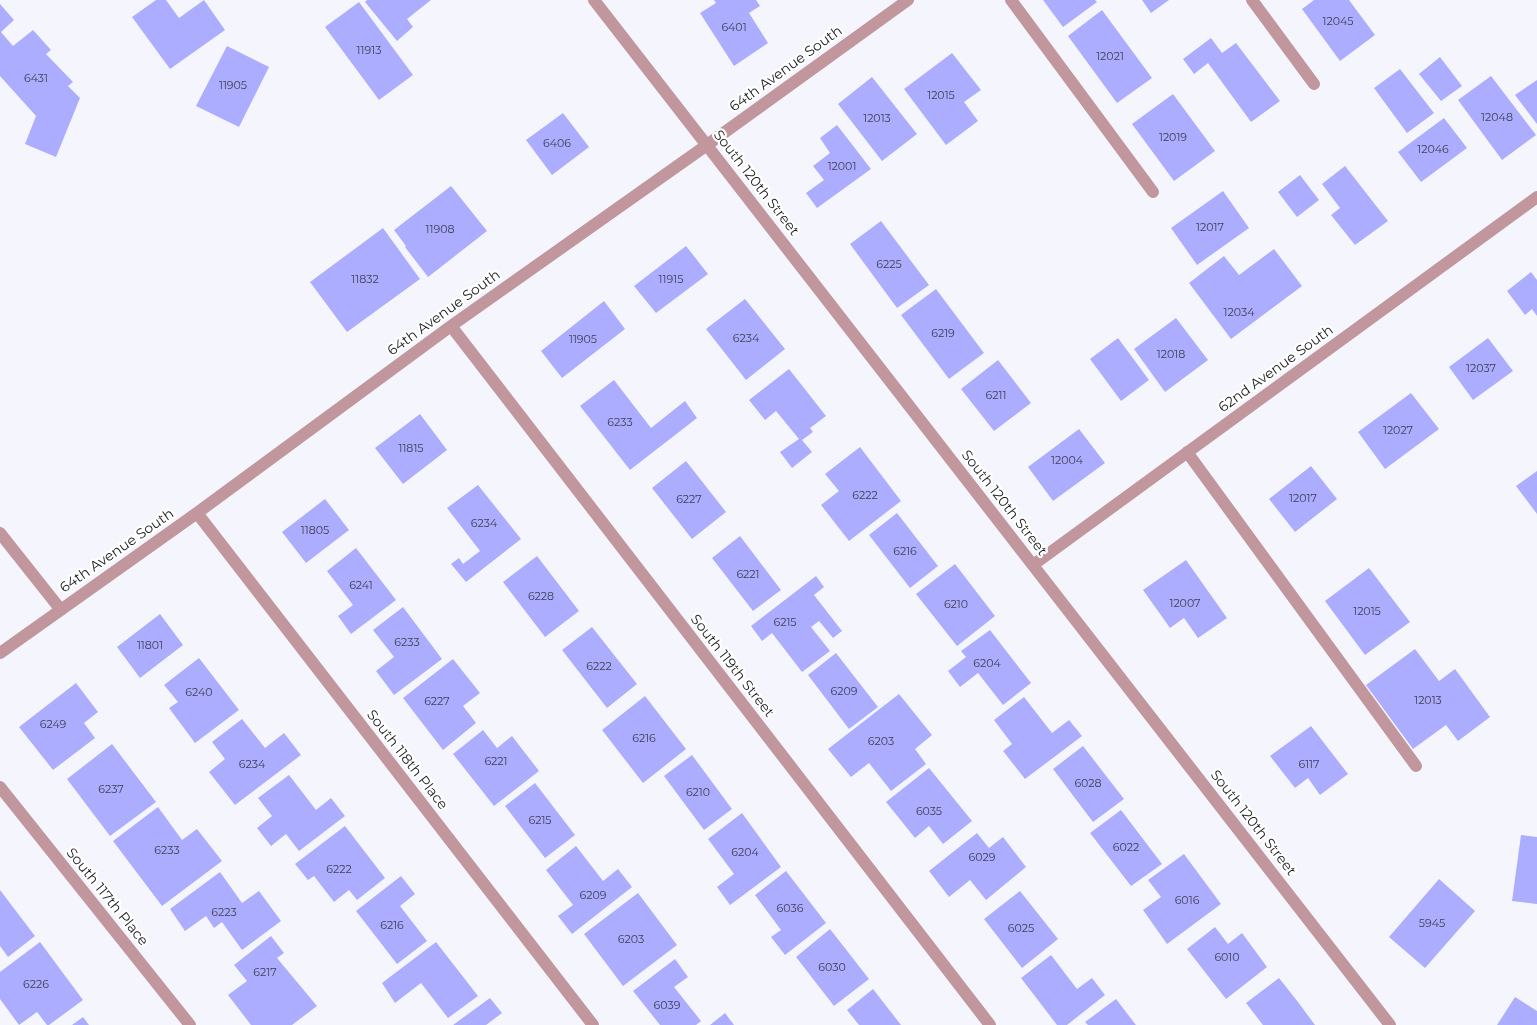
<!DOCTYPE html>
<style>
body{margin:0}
canvas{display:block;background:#f5f6fd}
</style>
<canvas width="1537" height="1025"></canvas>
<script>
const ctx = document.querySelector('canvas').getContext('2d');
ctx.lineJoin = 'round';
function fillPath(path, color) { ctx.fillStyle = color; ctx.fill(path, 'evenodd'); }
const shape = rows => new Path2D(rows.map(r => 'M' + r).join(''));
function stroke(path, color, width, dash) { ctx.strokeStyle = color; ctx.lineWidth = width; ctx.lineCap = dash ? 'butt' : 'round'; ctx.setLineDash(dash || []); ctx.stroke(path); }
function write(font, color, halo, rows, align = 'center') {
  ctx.font = font + ' Montserrat,sans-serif'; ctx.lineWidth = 4.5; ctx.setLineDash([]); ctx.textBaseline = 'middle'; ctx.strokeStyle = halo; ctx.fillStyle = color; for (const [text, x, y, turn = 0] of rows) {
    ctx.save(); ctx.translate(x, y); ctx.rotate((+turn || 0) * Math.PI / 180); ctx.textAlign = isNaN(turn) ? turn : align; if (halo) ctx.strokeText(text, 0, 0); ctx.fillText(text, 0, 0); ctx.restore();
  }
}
const building = shape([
 [156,0,166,0,179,18,204,0,225,30,170,69,132,17],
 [367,0,431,0,407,19,413,27,397,41,365,2],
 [714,0,756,0,760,6,749,13,768,43,734,66,700,13,716,3],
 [1043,0,1095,0,1097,2,1063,27],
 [1142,0,1169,0,1151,13],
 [1314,0,1349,0,1375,35,1340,61,1302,9],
 [359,2,413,75,379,100,325,27],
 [0,4,14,20,1,32,13,46,33,30,51,50,46,54,73,82,68,86,80,98,56,157,25,144,36,116,0,76],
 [1102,10,1152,78,1117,103,1068,36],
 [1211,38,1222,53,1236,43,1280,101,1251,122,1208,63,1194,74,1183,59],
 [227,46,269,67,239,127,196,106],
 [952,53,981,90,964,102,978,121,946,145,904,89],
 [1440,57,1462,86,1441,101,1419,74],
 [1400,69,1434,113,1407,133,1374,88],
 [1491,76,1536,135,1502,160,1458,100],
 [872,77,917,134,882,161,838,104],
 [1537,80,1537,124,1515,95],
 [1173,94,1215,151,1174,181,1132,124],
 [563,113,589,147,552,175,526,140],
 [1444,118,1467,148,1421,182,1398,152],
 [837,125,871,169,817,208,806,193,824,180,813,166,830,153,820,138],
 [1345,166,1388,221,1355,245,1331,215,1340,208,1322,184],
 [1300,175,1319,200,1297,217,1278,192],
 [451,186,487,231,428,277,405,247,406,246,394,230],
 [1223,191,1249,228,1197,265,1171,228],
 [881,221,929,285,897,308,850,244],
 [383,228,420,279,347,332,310,282],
 [686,246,708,274,656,313,634,286],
 [1274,249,1302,286,1231,339,1189,283,1224,256,1239,275],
 [1531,272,1537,280,1537,316,1532,309,1525,315,1507,291],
 [936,289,984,353,949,379,901,315],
 [745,299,785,349,746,380,706,329],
 [604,301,625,329,562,378,541,351],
 [1176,318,1208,360,1165,392,1134,349],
 [1118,338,1149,380,1121,401,1090,359],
 [1488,338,1513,371,1473,400,1449,367],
 [998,360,1031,403,994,431,961,389],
 [789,369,826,416,810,428,813,432,802,440,812,452,792,468,780,452,799,439,776,411,765,420,749,400],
 [614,380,651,428,685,401,697,418,630,470,580,406],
 [1411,393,1439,429,1385,469,1358,432],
 [420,414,447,450,403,484,375,448],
 [1079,429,1105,463,1053,501,1028,467],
 [860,447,901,501,849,541,821,505,839,491,825,474],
 [686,461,726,512,692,539,652,488],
 [1311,466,1337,499,1295,532,1269,499],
 [1537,471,1537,514,1516,486],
 [478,485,521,539,466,582,451,564,459,558,463,564,480,551,447,508],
 [325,499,349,530,306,563,282,532],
 [897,513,938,566,910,588,869,535],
 [740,536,781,590,753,611,712,558],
 [356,548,396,600,351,634,338,616,353,605,327,571],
 [537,556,579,611,545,637,503,582],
 [1186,560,1227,618,1198,638,1184,618,1170,628,1143,590],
 [955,564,995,616,957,646,916,594],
 [1369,568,1410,622,1365,655,1325,601],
 [816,576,824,587,814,595,842,631,833,638,819,621,811,627,830,651,802,672,772,633,762,641,751,626],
 [403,607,442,659,394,695,376,671,394,657,373,630],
 [160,614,183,645,140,678,117,647],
 [592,627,637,684,607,708,562,650],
 [990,630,1031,683,1003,705,978,673,960,687,948,671,966,657,961,651],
 [1415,649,1439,681,1455,669,1490,717,1458,741,1446,725,1413,749,1366,685],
 [836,653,878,707,849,729,808,675],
 [199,658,239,710,195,743,169,708,178,702,164,685],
 [453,659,480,693,463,706,476,723,443,750,403,698],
 [76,683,98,712,84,723,95,738,53,770,19,727],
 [899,694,932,735,915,749,926,764,891,791,869,763,851,777,828,749],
 [645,696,686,749,643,783,602,730],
 [1024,697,1052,733,1069,720,1082,736,1025,779,1003,751,1012,744,994,720],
 [242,719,265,748,284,733,301,755,235,805,209,772,225,759,212,742],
 [1311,726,1348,774,1320,795,1308,778,1295,788,1270,756],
 [483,730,497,748,512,736,539,771,494,806,453,754],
 [112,744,156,802,110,836,67,779],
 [1083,746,1124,799,1093,822,1053,769],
 [692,755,732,809,704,830,664,776],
 [929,768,972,821,943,844,929,826,915,838,886,802],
 [289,775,316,810,331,798,345,816,299,851,286,834,271,846,257,828,272,816,258,798],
 [535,783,575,835,545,858,505,806],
 [158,807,182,840,197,829,222,861,162,906,113,841],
 [1121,810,1162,864,1131,886,1090,833],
 [742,813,781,867,730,905,717,887,734,874,708,839],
 [345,826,385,878,357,900,349,890,334,902,314,876,308,880,295,864],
 [977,833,989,848,1003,837,1026,867,986,900,970,880,949,897,929,871],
 [1521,835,1537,837,1537,904,1512,901],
 [576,846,603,881,618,869,632,887,572,934,558,916,573,905,546,870],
 [1184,854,1221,904,1167,944,1143,910,1161,897,1148,880],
 [786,871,826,923,785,955,771,937,781,930,755,895],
 [220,872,242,903,259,891,281,921,242,950,222,922,214,928,206,916,185,931,170,909],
 [401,876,415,894,400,906,427,941,397,964,356,911],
 [1439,879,1475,911,1425,968,1389,937],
 [0,890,35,936,8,957,0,946],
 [1020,891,1058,939,1022,968,984,919],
 [638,893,677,945,623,986,584,934],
 [1215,927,1228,944,1242,933,1267,967,1226,999,1187,949],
 [830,929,869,979,834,1006,796,957],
 [271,936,284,953,277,958,317,1006,292,1025,251,1025,228,995,247,981,234,965],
 [40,942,83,1000,49,1025,47,1025,37,1012,19,1025,0,999,0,972],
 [436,942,478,996,448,1018,421,983,395,1003,382,983],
 [1051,955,1077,989,1092,978,1105,995,1067,1025,1057,1025,1021,978],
 [675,959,688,977,674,987,701,1021,696,1025,660,1025,633,991],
 [1279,978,1298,1002,1315,1025,1263,1025,1246,1003],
 [873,989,901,1025,859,1025,847,1010],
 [1515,997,1537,1011,1537,1025,1497,1025],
 [490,998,502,1013,486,1025,453,1025],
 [1116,999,1136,1025,1088,1025,1085,1022],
 [725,1013,734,1025,710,1025],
 [83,1017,89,1025,72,1025]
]);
const minor = shape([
 [594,0,1390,1025],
 [1011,0,1153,192],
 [1252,0,1314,84],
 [451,326,990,1025],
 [1187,452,1416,766],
 [197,513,593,1025],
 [0,533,61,610],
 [1033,565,1537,197],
 [0,653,197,513,451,326,707,145,908,0],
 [0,787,190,1025]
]);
const numberNames = [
 ["12045",1338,22],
 ["6401",734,28],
 ["11913",369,51],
 ["12021",1110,57],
 ["6431",36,79],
 ["11905",233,86],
 ["12015",941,96],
 ["12048",1497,118],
 ["12013",877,119],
 ["12019",1173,138],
 ["6406",557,144],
 ["12046",1433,150],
 ["12001",842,167],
 ["12017",1210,228],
 ["11908",440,230],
 ["6225",889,265],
 ["11832",365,280],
 ["11915",671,280],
 ["12034",1239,313],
 ["6219",943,334],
 ["6234",746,339],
 ["11905",583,340],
 ["12018",1171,355],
 ["12037",1481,369],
 ["6211",996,396],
 ["6233",620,423],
 ["12027",1398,431],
 ["11815",411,449],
 ["12004",1067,461],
 ["6222",865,496],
 ["12017",1303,499],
 ["6227",689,500],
 ["6234",484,524],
 ["11805",315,531],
 ["6216",905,552],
 ["6221",748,575],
 ["6241",361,586],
 ["6228",541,597],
 ["12007",1185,604],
 ["6210",956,605],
 ["12015",1367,612],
 ["6215",785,623],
 ["6233",407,643],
 ["11801",150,646],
 ["6204",987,664],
 ["6222",599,667],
 ["6209",844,692],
 ["6240",199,693],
 ["12013",1428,701],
 ["6227",437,702],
 ["6249",53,725],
 ["6216",644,739],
 ["6203",881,742],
 ["6221",496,762],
 ["6234",252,765],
 ["6117",1309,765],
 ["6028",1088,784],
 ["6237",111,790],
 ["6210",698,793],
 ["6035",929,812],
 ["6215",540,821],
 ["6022",1126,848],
 ["6233",167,851],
 ["6204",745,853],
 ["6029",982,858],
 ["6222",339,870],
 ["6209",593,896],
 ["6016",1187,901],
 ["6036",790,909],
 ["6223",224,913],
 ["5945",1432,924],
 ["6216",392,926],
 ["6025",1021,929],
 ["6203",631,940],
 ["6010",1227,958],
 ["6030",832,968],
 ["6217",265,973],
 ["6226",36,985],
 ["6039",667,1006]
];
const streetNames = [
 ["64th Avenue South",786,69,-36],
 ["South 120th Street",756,183,52],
 ["64th Avenue South",444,313,-36],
 ["62nd Avenue South",1276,369,-36],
 ["South 120th Street",1004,503,52],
 ["64th Avenue South",117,551,-35],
 ["South 119th Street",732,666,52],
 ["South 118th Place",407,760,52],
 ["South 120th Street",1253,823,52],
 ["South 117th Place",107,897,51]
];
fillPath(building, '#acadfe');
stroke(minor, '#c1969d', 12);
write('11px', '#404157', null, numberNames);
write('14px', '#1c1d1f', '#fff', streetNames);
</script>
